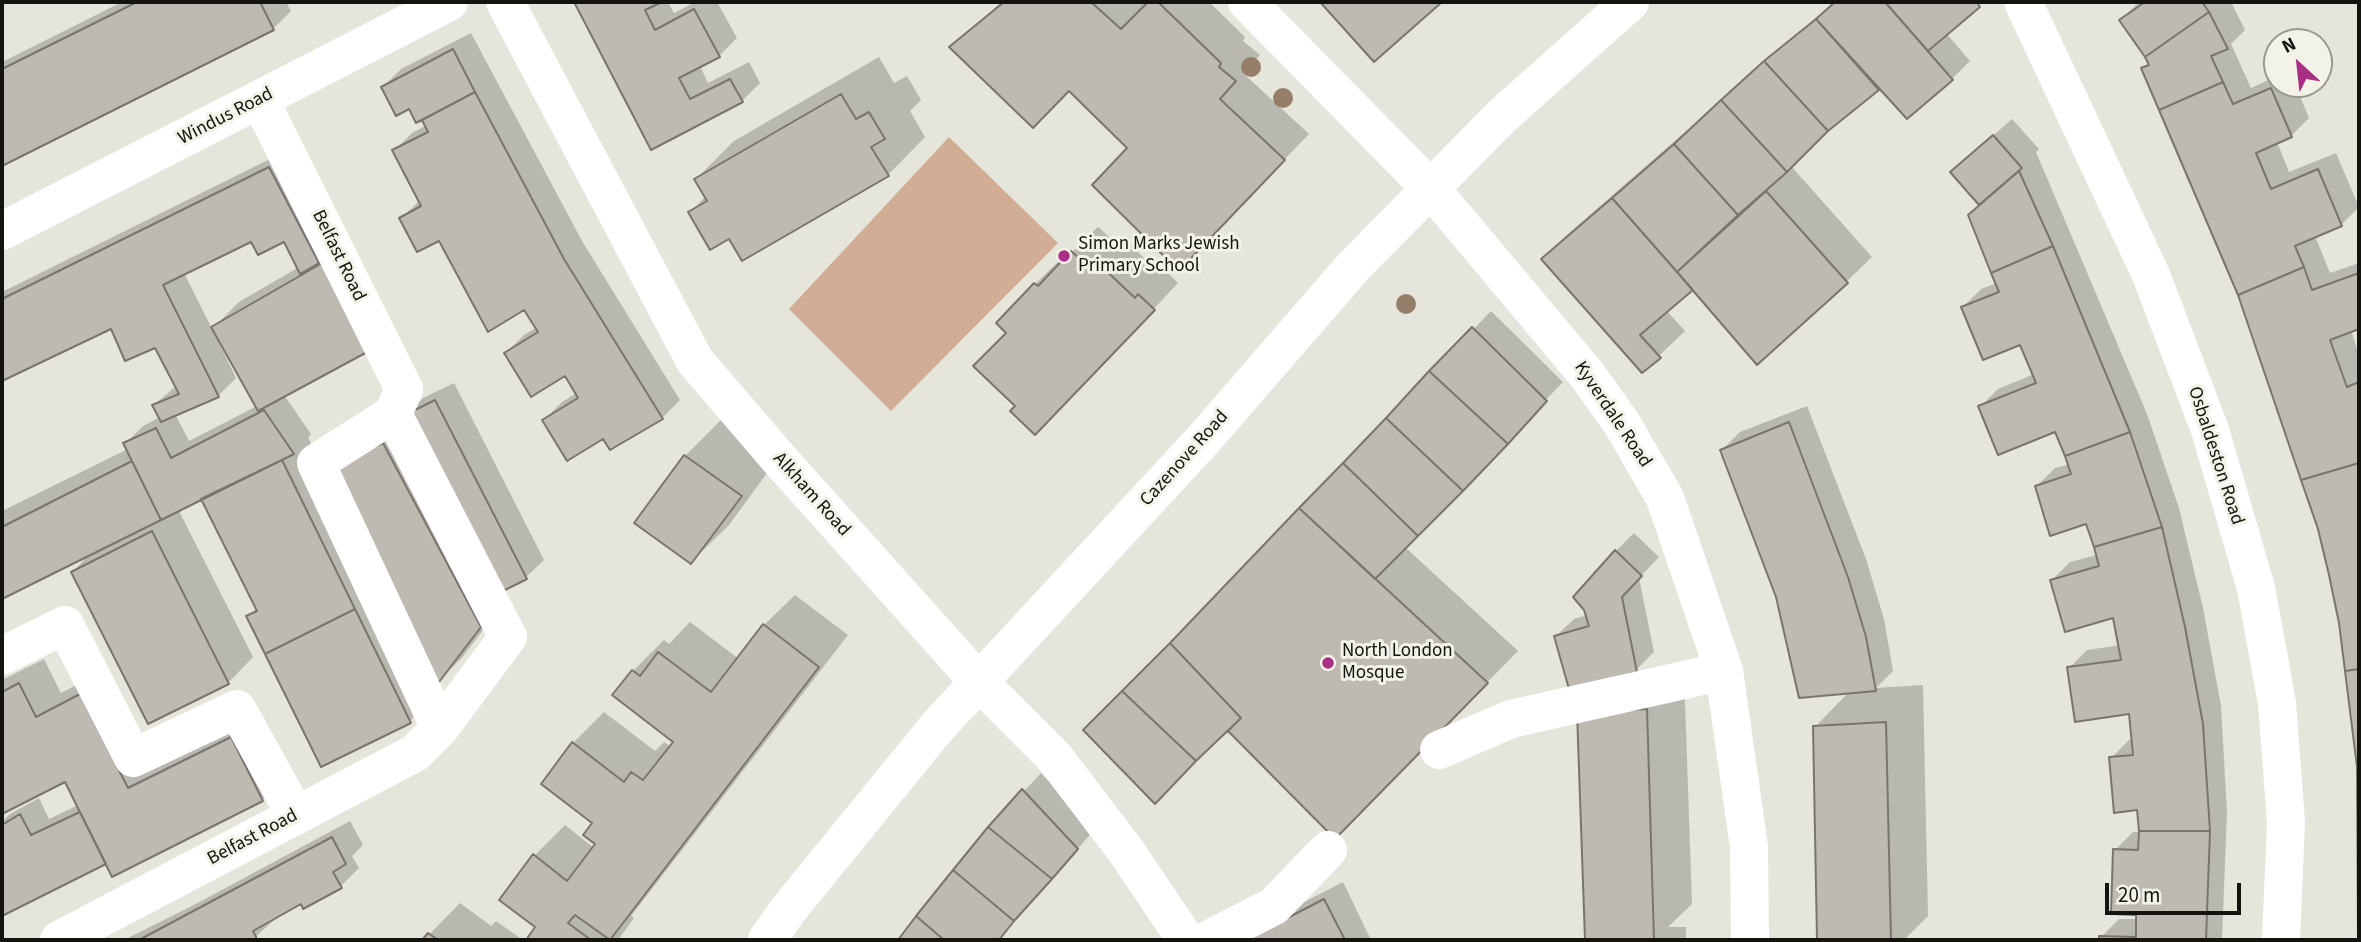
<!DOCTYPE html>
<style>
body{margin:0}
#map{position:relative;width:2361px;height:942px;overflow:hidden;background:#e6e5dc;font-family:"Source Sans 3",sans-serif}
canvas{display:block}
.frame{position:absolute;inset:0;border:4px solid #131310;pointer-events:none}
.north{position:absolute;left:2263px;top:28px;width:70px;height:70px;box-sizing:border-box;background:#f3f2e9;border:2px solid #999992;border-radius:50%;rotate:333deg;font-size:19px;font-weight:700;line-height:28px;text-align:center;color:#131310}
.north::after{content:'';display:block;margin:auto;width:24px;height:32px;background:#a92f84;clip-path:polygon(50% 0,100% 100%,50% 72%,0 100%)}
.scale{position:absolute;left:2105px;top:883px;width:136px;height:32px;box-sizing:border-box;border:4px solid #131310;border-top:0;padding-left:9px;font-size:21px;line-height:24px;white-space:nowrap;color:#131310;-webkit-text-stroke:5px #f3f2e9;paint-order:stroke}
</style>
<div id="map">
<canvas width="2361" height="942"></canvas>
<div class="frame"></div>
<div class="north">N</div>
<div class="scale">20 m</div>
</div>
<script>
const ctx = document.querySelector('canvas').getContext('2d');
ctx.lineJoin = 'round';
function fillPath(path, color) { ctx.fillStyle = color; ctx.fill(path, 'evenodd'); }
const shape = rows => new Path2D(rows.map(r => 'M' + r).join(''));
function stroke(path, color, width, dash) { ctx.strokeStyle = color; ctx.lineWidth = width; ctx.lineCap = dash ? 'butt' : 'round'; ctx.setLineDash(dash || []); ctx.stroke(path); }
function write(font, color, halo, rows, align = 'center') {
  ctx.font = font + ' "Source Sans 3",sans-serif'; ctx.lineWidth = 6; ctx.setLineDash([]); ctx.textBaseline = 'middle'; ctx.strokeStyle = halo; ctx.fillStyle = color; for (const [text, x, y, turn = 0] of rows) {
    ctx.save(); ctx.translate(x, y); ctx.rotate((+turn || 0) * Math.PI / 180); ctx.textAlign = isNaN(turn) ? turn : align; if (halo) ctx.strokeText(text, 0, 0); ctx.fillText(text, 0, 0); ctx.restore();
  }
}
const green = shape([
 [949,137,1058,243,891,411,789,309]
]);
const shadow = shape([
 [122,2,286,2,291,11,273,29,2,164,2,62],
 [576,2,668,2,674,13,695,2,717,2,737,38,719,56,700,66,708,83,749,62,760,83,742,101,652,148],
 [998,2,1144,2,1147,5,1150,2,1209,2,1245,37,1243,41,1260,55,1243,73,1309,134,1204,243,1130,148,1069,89,952,47,999,4],
 [1322,2,1439,2,1374,60],
 [1834,2,1982,2,1946,33,1970,61,1952,79,1880,87,1827,130,1791,166,1872,257,1846,282,1693,287,1666,310,1685,331,1643,371,1543,259,1568,234],
 [2139,2,2231,2,2245,30,2231,44,2251,88,2277,76,2277,84,2295,84,2309,118,2291,136,2277,142,2289,172,2336,153,2359,207,2341,225,2315,236,2330,273,2359,263,2359,327,2351,330,2359,355,2359,898,2359,767,2341,622,2320,528,2239,295,2143,68,2149,63,2121,20],
 [471,33,582,241,680,400,662,418,611,448,604,437,544,420,562,402,577,393,565,374,506,353,524,335,537,327,525,307,439,238,401,219,420,200,394,151,412,133,427,125,423,118,383,87,401,69],
 [879,57,894,83,907,76,921,100,910,111,925,137,888,175,730,236,690,212,706,196,696,179,734,141],
 [2012,119,2039,149,2036,152,2147,414,2179,508,2203,608,2221,706,2227,812,2222,940,2101,940,2101,937,2119,919,2138,919,2115,850,2133,832,2140,832,2139,808,2111,758,2129,740,2133,739,2131,713,2069,668,2087,650,2121,645,2115,616,2052,580,2070,562,2097,555,2088,522,2037,486,2055,468,2070,464,2056,430,1980,407,1998,389,2034,374,2021,342,1963,307,1981,289,1997,283,1981,205,1952,172],
 [288,150,337,245,284,395,311,434,308,437,435,696,410,721,248,617,257,608,202,497,178,509,253,657,228,683,73,572,91,552,2,597,2,511,128,449,125,444,143,426,160,417,154,405,177,385,156,345,112,327,2,380,2,292],
 [251,239,285,240,299,267,239,302,212,329,184,273],
 [221,340,257,406,189,441,175,414,218,396,236,378,218,341],
 [1098,227,1118,245,1124,239,1161,274,1165,270,1178,283,1061,408,1017,406,1008,333,1035,284,1061,259,1063,261],
 [1491,311,1563,382,1405,547,1518,651,1335,837,1228,729,1171,645],
 [454,383,544,560,526,577,500,591,505,601,461,659,436,683,329,469,405,416,423,398],
 [1807,406,1866,559,1884,619,1893,671,1876,688,1923,685,1928,916,1904,940,1819,940,1815,727,1850,691,1777,597,1722,450,1740,432],
 [723,418,778,458,729,525,691,562,637,522,685,456],
 [1634,533,1659,557,1639,578,1654,652,1636,670,1626,673,1684,672,1692,904,1668,927,1686,927,1686,940,1586,940,1579,712,1556,636,1574,619,1587,615,1616,551],
 [795,595,848,635,631,916,634,918,618,940,528,940,538,927,534,856,565,825,594,848,598,844,595,823,573,743,604,712,655,751,664,742,671,747,676,742,633,671,664,640,669,644,690,622,739,659,764,625],
 [44,659,61,693,106,670,153,764,256,713,287,775,262,800,105,862,2,914,2,822,10,814,39,798,49,819,78,805,66,780,2,812,2,680],
 [1041,773,1094,830,999,940,900,940,990,828],
 [350,821,363,845,352,856,359,868,341,886,302,902,273,918,274,920,252,940,124,940,192,906],
 [1343,882,1371,940,1247,940,1265,922],
 [460,903,491,926,496,921,523,940,424,940]
]);
const building = shape([
 [137,2,260,2,274,30,2,166,2,69,137,2],
 [574,2,662,2,645,10,655,30,694,9,720,57,679,78,690,99,730,79,743,102,651,150,574,2],
 [1004,2,1091,2,1121,29,1148,2,1158,2,1221,63,1219,67,1236,81,1220,99,1285,160,1179,271,1092,185,1127,148,1069,91,1033,128,949,47,1004,2],
 [1320,2,1442,2,1374,62,1320,2],
 [1835,2,1885,2,1953,80,1907,119,1816,19,1835,2],
 [1885,2,1977,2,1980,7,1928,51,1885,2],
 [2145,2,2202,2,2209,12,2145,57,2119,20,2145,2],
 [2209,12,2228,49,2211,56,2223,82,2159,110,2141,68,2149,65,2145,57,2209,12],
 [1816,19,1879,90,1828,131,1764,61,1816,19],
 [453,49,475,92,416,123,409,109,396,116,381,87,453,49],
 [1764,61,1828,131,1787,172,1721,100,1764,61],
 [2223,82,2233,104,2271,88,2292,137,2256,153,2271,189,2318,169,2342,226,2295,246,2304,267,2238,295,2159,110,2223,82],
 [475,92,564,259,663,419,610,450,603,439,567,461,542,420,578,398,565,376,531,397,504,353,538,332,524,310,488,332,439,241,417,252,399,218,421,206,392,150,428,132,422,120,475,92],
 [841,94,856,119,869,112,885,139,871,147,889,176,742,261,729,239,710,250,688,212,707,201,694,179,841,94],
 [1721,100,1787,172,1738,215,1674,144,1721,100],
 [1993,135,2022,168,1979,205,1950,172,1993,135],
 [1674,144,1738,215,1677,272,1612,198,1674,144],
 [269,167,319,263,300,274,284,242,258,255,251,242,163,285,219,397,161,422,152,405,179,394,155,348,125,361,111,329,2,381,2,299,269,167],
 [2019,171,2053,246,1991,273,1968,215,2019,171],
 [1766,191,1848,283,1757,365,1677,272,1766,191],
 [1612,198,1693,290,1640,335,1661,358,1642,373,1541,259,1612,198],
 [2053,246,2130,432,2065,456,2055,432,1998,455,1978,406,2036,383,2020,345,1983,360,1961,307,1999,292,1991,273,2053,246],
 [1071,251,1091,269,1098,263,1135,298,1138,294,1155,310,1035,435,1010,411,1015,406,973,366,1006,333,996,323,1034,283,1038,286,1071,251],
 [324,262,369,351,258,411,211,327,324,262],
 [2304,267,2312,290,2359,273,2359,329,2330,340,2347,387,2359,382,2359,463,2301,480,2238,295,2304,267],
 [1472,327,1547,401,1508,444,1429,371,1472,327],
 [1429,371,1508,444,1463,491,1386,418,1429,371],
 [435,400,527,579,495,595,403,416,435,400],
 [264,410,294,454,161,520,123,443,156,428,171,458,264,410],
 [1386,418,1463,491,1418,536,1343,463,1386,418],
 [1789,422,1848,577,1866,637,1876,691,1799,698,1776,597,1720,450,1789,422],
 [2130,432,2162,527,2094,547,2086,524,2050,536,2035,486,2071,474,2065,456,2130,432],
 [383,443,481,627,436,686,327,468,383,443],
 [684,455,742,496,691,564,634,523,684,455],
 [282,460,355,609,265,654,246,616,257,611,201,499,282,460],
 [132,461,161,520,2,599,2,527,132,461],
 [1343,463,1418,536,1375,579,1299,508,1343,463],
 [2359,463,2359,669,2345,671,2339,623,2329,575,2318,529,2301,480,2359,463],
 [1299,508,1488,683,1335,839,1228,731,1241,718,1170,643,1299,508],
 [2162,527,2185,627,2203,724,2210,831,2139,831,2137,810,2114,813,2109,757,2133,755,2129,714,2075,722,2067,667,2121,660,2113,618,2065,632,2050,580,2099,566,2094,547,2162,527],
 [152,531,229,684,148,724,71,572,152,531],
 [1615,550,1642,576,1622,597,1637,672,1569,689,1554,636,1589,626,1584,610,1573,597,1615,550],
 [355,609,411,723,321,767,265,654,355,609],
 [763,624,819,667,610,940,575,915,568,923,591,940,526,940,535,927,499,900,533,854,567,881,595,844,583,835,592,823,541,784,572,742,624,782,631,772,643,780,673,742,612,695,632,670,640,676,658,652,711,692,763,624],
 [1170,643,1241,718,1196,761,1122,691,1170,643],
 [2359,669,2359,940,2358,940,2357,767,2345,671,2359,669],
 [19,683,36,717,80,694,128,788,231,737,263,801,112,877,65,782,2,814,2,692,19,683],
 [1122,691,1196,761,1155,804,1083,730,1122,691],
 [1647,709,1654,940,1585,940,1577,712,1647,709],
 [1886,722,1891,940,1817,940,1813,726,1886,722],
 [1022,789,1078,849,1052,879,988,827,1022,789],
 [80,812,106,864,2,916,2,825,20,814,31,835,80,812],
 [988,827,1052,879,1014,921,953,870,988,827],
 [2139,831,2210,831,2206,940,2099,940,2099,936,2136,937,2136,915,2111,914,2113,849,2138,850,2139,831],
 [332,837,346,864,333,872,342,888,303,909,301,904,253,931,257,939,255,940,139,940,332,837],
 [953,870,1014,921,999,940,944,940,916,916,953,870],
 [1324,899,1345,940,1245,940,1324,899],
 [916,916,944,940,898,940,916,916],
 [428,933,438,940,422,940,428,933]
]);
const minor = shape([
 [505,2,695,361,780,460,978,681,1055,758,1126,851,1186,940],
 [1247,2,1430,188,1459,222,1588,376,1622,424,1665,498,1724,671,1749,847,1750,940],
 [2023,2,2151,275,2210,430,2256,588,2277,703,2286,822,2281,940],
 [2,231,449,2],
 [393,414,316,463,440,728],
 [2,656,65,625,133,758,237,709,296,816],
 [1439,750,1511,719,1724,671],
 [59,940,415,753,440,728,508,637,393,414,404,389,260,100],
 [767,940,788,910,938,726,1203,440,1353,267,1502,116,1630,2],
 [1208,940,1274,906,1328,850]
]);
const trees = [
 [1251,67],
 [1283,98],
 [1406,304]
];
const markers = [
 [1064,256,7,"#a92f84"],
 [1328,663,7,"#a92f84"]
];
const streetNames = [
 ["Windus Road",226,117,-27],
 ["Belfast Road",338,256,64],
 ["Kyverdale Road",1612,415,56],
 ["Osbaldeston Road",2215,456,72],
 ["Cazenove Road",1185,459,-48],
 ["Alkham Road",811,495,48],
 ["Belfast Road",253,838,-28]
];
const poiNames = [
 ["Simon Marks Jewish",1078,245],
 ["Primary School",1078,267],
 ["North London",1342,652],
 ["Mosque",1342,674]
];
fillPath(green, '#d2ad95');
fillPath(shadow, '#0003');
fillPath(building, '#beb9b1');
stroke(building, '#79756e', 2);
stroke(minor, '#fff', 38);
ctx.fillStyle = '#957f6b';
for (const [x, y] of trees) { ctx.beginPath(); ctx.arc(x, y, 10, 0, 2 * Math.PI); ctx.fill(); }
for (const [x, y, r, color] of markers) { const dot = new Path2D(); dot.arc(x, y, r, 0, 2 * Math.PI); ctx.fillStyle = color; ctx.fill(dot); stroke(dot, '#f3f2e9', 2.5); }
write('19px', '#131310', '#f3f2e9', streetNames);
write('19px', '#131310', '#f3f2e9', poiNames, 'left');
</script>
